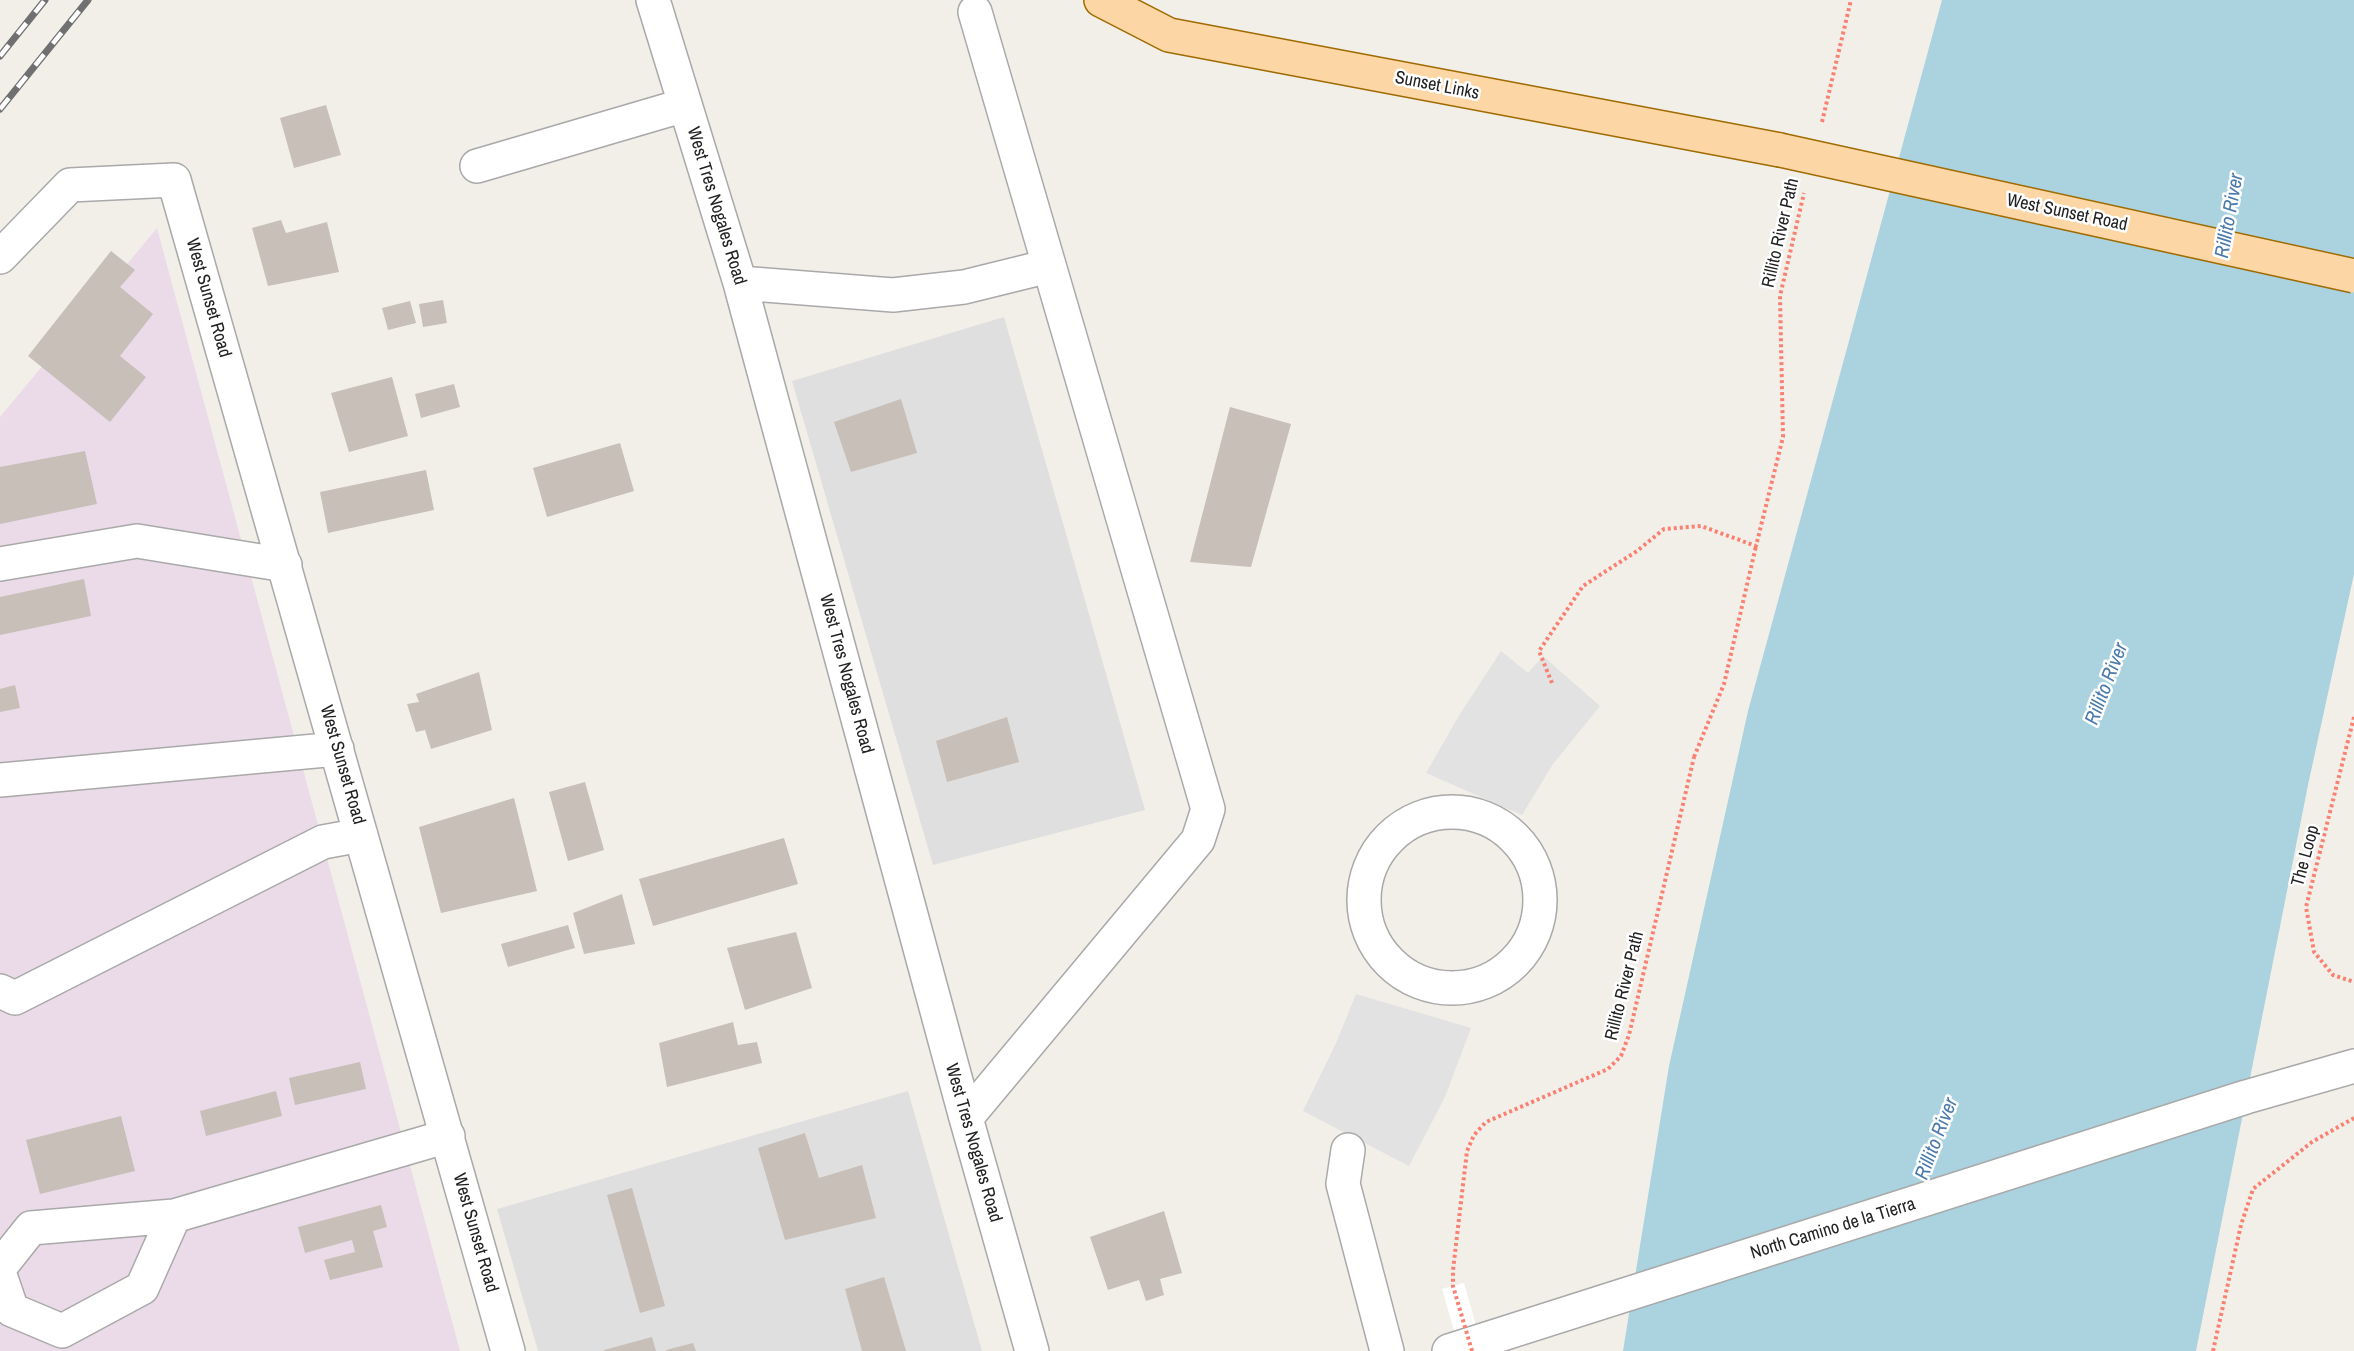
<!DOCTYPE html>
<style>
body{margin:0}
canvas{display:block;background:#f2efe9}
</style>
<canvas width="2354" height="1351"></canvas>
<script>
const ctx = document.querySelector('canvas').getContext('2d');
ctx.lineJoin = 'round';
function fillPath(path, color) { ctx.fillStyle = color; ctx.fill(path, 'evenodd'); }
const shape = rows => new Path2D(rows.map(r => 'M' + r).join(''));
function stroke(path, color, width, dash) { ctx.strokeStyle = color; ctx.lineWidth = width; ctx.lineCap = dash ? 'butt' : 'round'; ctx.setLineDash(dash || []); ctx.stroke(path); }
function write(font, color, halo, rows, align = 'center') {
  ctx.font = font + ' "Archivo Narrow",sans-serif'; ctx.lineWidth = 5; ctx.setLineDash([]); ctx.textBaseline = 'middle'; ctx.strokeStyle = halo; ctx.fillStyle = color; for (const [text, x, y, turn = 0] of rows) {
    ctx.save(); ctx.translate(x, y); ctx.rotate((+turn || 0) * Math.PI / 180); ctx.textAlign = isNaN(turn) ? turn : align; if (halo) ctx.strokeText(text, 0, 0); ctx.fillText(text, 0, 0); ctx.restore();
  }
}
const residential = shape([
 [1004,317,1145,810,933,865,792,381],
 [908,1091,982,1351,538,1351,497,1209]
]);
const industrial = shape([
 [157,228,460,1351,0,1351,0,417]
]);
const parking = shape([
 [1501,651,1528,673,1543,656,1600,706,1553,764,1522,815,1426,773,1460,714],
 [1356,994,1471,1028,1445,1097,1409,1166,1303,1111,1337,1041]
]);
const water = shape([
 [1942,0,2354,0,2354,574,2308,785,2196,1351,1623,1351,1669,1066,1748,711]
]);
const pier = shape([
 [1464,1283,1483,1351,1460,1351,1442,1289]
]);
const building = shape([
 [326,105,341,155,294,168,280,118],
 [281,220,286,233,327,222,339,272,268,286,252,228],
 [111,251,135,270,120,287,153,314,120,356,146,377,110,422,28,356],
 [443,300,447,323,423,327,419,304],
 [410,301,416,323,388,330,382,308],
 [392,377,408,436,349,452,331,393],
 [454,384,460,407,421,418,415,394],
 [901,399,917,453,851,472,834,422],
 [1230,407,1291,424,1251,567,1190,562],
 [620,443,634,491,547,517,533,468],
 [85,451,97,504,0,524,0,467],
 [426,470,434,510,328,533,320,492],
 [84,579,91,616,0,635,0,597],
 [479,672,492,730,431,749,425,730,416,732,407,704,419,702,416,694],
 [15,685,20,708,0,712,0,689],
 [1007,717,1019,762,947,782,936,741],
 [585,782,604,850,568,861,549,792],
 [514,798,537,891,441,913,419,827],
 [784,838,798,884,653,926,639,879],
 [622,894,635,944,584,954,573,913],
 [568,925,575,948,508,967,501,944],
 [796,932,812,988,745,1010,727,948],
 [733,1022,738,1045,757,1042,762,1063,667,1087,659,1043],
 [360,1062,366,1089,295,1105,289,1078],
 [276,1091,282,1116,206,1136,200,1111],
 [121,1116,135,1171,40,1194,26,1140],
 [805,1133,819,1178,862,1165,876,1218,785,1240,758,1148],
 [632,1188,665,1306,640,1313,607,1195],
 [381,1205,387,1227,373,1231,383,1267,330,1280,324,1260,355,1252,352,1240,305,1253,298,1227],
 [1164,1211,1182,1273,1160,1279,1164,1295,1146,1301,1139,1280,1108,1290,1090,1237],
 [884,1277,906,1351,862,1351,845,1289],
 [652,1337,656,1351,604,1351,604,1350],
 [693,1343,696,1351,666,1351,666,1350]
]);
const path = shape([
 [1822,122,1851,0],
 [1552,683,1539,651,1583,586,1637,551,1664,529,1701,526,1756,546,1783,437,1780,296,1804,193],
 [2354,717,2306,907,2314,952,2333,975,2354,982],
 [1694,757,1724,684,1756,546],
 [2213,1351,2241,1225,2253,1189,2312,1142,2354,1118]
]);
const minor = shape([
 [653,0,740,283,966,1118,1032,1351],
 [477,166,685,105],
 [0,257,70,185,174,180,508,1351],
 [740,283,893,295,964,287,1049,266],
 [0,564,137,541,285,565],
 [0,780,337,749],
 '1364 900a88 88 0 1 1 176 0a88 88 0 1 1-176 0Z',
 [0,991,15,998,323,842,361,835],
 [966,1118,1198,840,1208,809,975,12],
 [1348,1150,1343,1184,1387,1351],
 [0,1267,31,1228,174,1216,448,1136],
 [0,1275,12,1310,62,1331,142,1288,174,1216],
 [1449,1351,2246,1097,2354,1066]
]);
const major = shape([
 [1101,0,1169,35,1780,150]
]);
const rail = shape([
 [0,56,45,0],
 [0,109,88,0]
]);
const pathBridge = shape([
 [1472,1351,1453,1286,1453,1270,1467,1151,1474,1135,1486,1122,1608,1069,1621,1056,1629,1035,1694,757]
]);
const majorBridge = shape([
 [1780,150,2354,276]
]);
const streetNames = [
 ["Sunset Links",1437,86,11],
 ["West Tres Nogales Road",716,206,73],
 ["West Sunset Road",2067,213,12],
 ["Rillito River Path",1781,233,-77],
 ["West Sunset Road",208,298,74],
 ["West Tres Nogales Road",846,674,75],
 ["West Sunset Road",342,765,74],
 ["The Loop",2306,856,-75],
 ["Rillito River Path",1625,986,-76],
 ["West Tres Nogales Road",973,1143,74],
 ["North Camino de la Tierra",1833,1229,-17],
 ["West Sunset Road",475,1233,74]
];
const waterNames = [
 ["Rillito River",2230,216,-80],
 ["Rillito River",2107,684,-69],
 ["Rillito River",1937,1139,-69]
];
fillPath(residential, '#e0dfdf');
fillPath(industrial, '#ebdbe8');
fillPath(parking, '#e2e2e2');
fillPath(water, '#aad3df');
fillPath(pier, '#fff');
fillPath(building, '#c7bfb8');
stroke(minor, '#a9a9a9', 36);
stroke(major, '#a06b00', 36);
stroke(path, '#fa8072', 4, [3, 3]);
stroke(minor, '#fff', 33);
stroke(major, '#fcd6a4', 33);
stroke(rail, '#707070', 7);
stroke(rail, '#fff', 4.5, [14]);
stroke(majorBridge, '#a06b00', 36, []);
stroke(pathBridge, '#fa8072', 4, [3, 3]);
stroke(majorBridge, '#fcd6a4', 33);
write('18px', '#222', '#fff', streetNames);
write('italic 20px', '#4a7aab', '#fff', waterNames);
</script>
